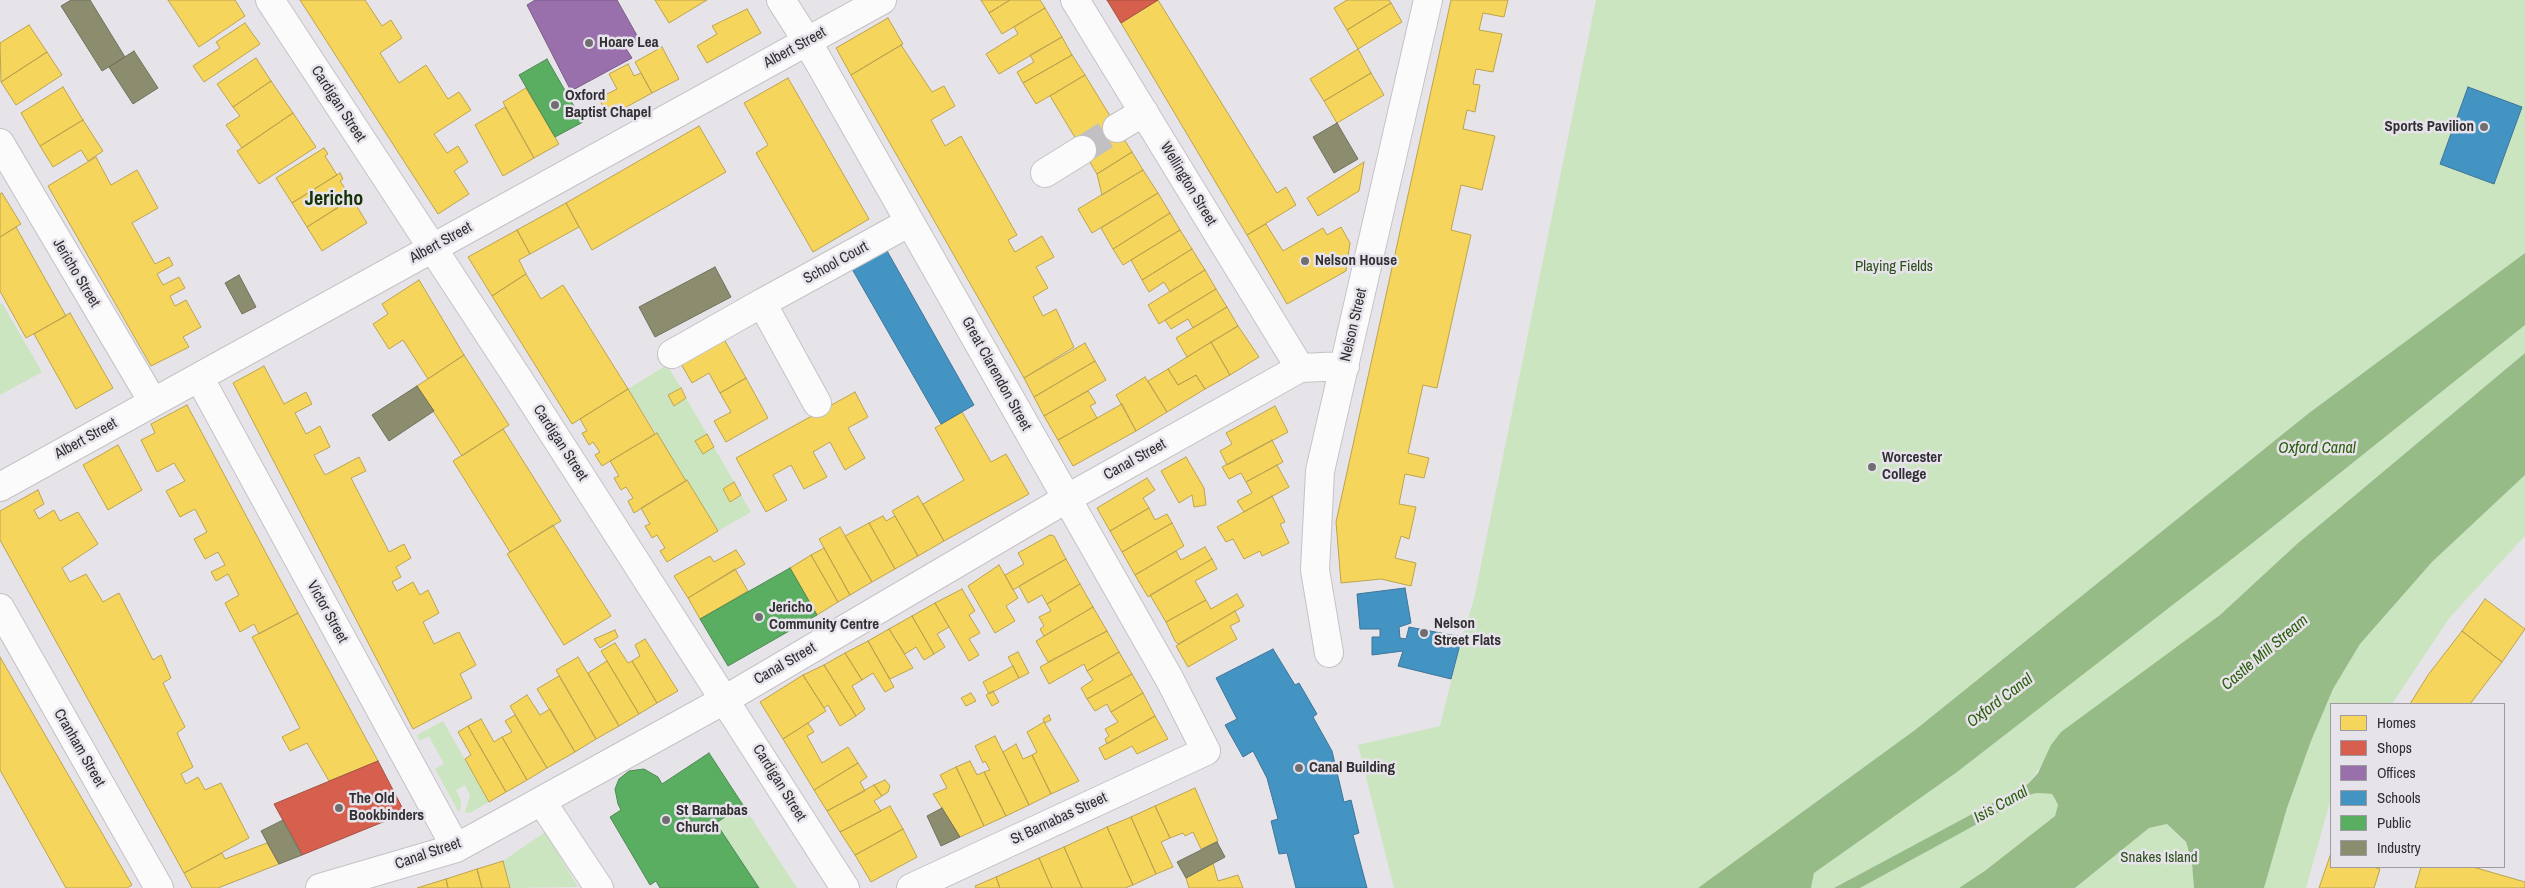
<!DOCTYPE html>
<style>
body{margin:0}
#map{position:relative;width:2525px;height:888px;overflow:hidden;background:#e7e4e9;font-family:"Archivo Narrow",sans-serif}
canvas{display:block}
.legend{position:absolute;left:2330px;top:703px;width:175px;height:165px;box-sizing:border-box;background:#e7e3ea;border:1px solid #9e9ba0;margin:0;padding:6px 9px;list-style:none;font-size:15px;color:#312f32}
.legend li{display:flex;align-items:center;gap:10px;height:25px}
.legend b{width:25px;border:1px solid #9e9ba0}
</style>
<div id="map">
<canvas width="2525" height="888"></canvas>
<ul class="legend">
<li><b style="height:14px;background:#f6d55c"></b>Homes</li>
<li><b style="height:14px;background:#d6604d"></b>Shops</li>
<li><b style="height:14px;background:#9970ab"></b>Offices</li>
<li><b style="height:14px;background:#4393c3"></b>Schools</li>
<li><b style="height:14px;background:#5aae61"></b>Public</li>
<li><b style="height:14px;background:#8c8c6e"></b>Industry</li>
</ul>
</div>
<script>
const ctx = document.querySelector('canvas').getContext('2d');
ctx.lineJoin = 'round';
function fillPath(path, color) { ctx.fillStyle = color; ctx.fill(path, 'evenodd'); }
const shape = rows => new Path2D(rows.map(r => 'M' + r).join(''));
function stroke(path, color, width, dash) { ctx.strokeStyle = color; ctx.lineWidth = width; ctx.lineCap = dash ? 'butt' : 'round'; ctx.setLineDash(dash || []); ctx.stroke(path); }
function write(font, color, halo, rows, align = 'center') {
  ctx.font = font + ' "Archivo Narrow",sans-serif'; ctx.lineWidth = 5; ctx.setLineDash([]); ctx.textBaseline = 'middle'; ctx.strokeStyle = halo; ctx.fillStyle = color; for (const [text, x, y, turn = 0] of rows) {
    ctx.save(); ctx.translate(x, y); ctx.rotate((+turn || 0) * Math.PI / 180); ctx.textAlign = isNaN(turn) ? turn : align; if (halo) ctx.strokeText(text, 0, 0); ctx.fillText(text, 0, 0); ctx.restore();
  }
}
const green = shape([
 [1596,0,2525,0,2525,253,2309,413,1915,730,1698,888,1394,888,1358,745,1440,726,1462,637,1474,599],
 [2,303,42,372,0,395,0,304],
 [2525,325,2525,353,2298,543,2220,615,2041,766,2028,784,1834,888,1811,888,1814,873,2250,545],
 [667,365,681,388,668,395,674,406,686,398,707,434,696,442,703,454,714,447,734,482,723,489,726,495,730,502,741,495,751,512,718,531,628,389],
 [2525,475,2525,536,2450,617,2392,704,2331,704,2331,798,2306,888,2264,888,2287,808,2311,741,2333,689,2360,644,2432,562],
 [443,721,489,802,470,813,465,812,470,795,465,785,456,790,461,800,460,811,458,811,435,769,444,764,429,736,420,741,417,735],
 [2038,793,2052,794,2055,799,2058,805,2055,816,1986,870,1959,888,1860,888,2032,794],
 [743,805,797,888,759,888,716,823],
 [2167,824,2185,842,2192,863,2194,888,2075,888,2149,828],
 [545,832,578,887,510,888,503,861]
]);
const water = shape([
 [2525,253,2525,325,2250,545,1957,772,1814,873,1811,888,1698,888,1915,730,2309,413],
 [2525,353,2525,475,2432,562,2360,644,2333,689,2311,741,2287,808,2264,888,2194,888,2192,863,2186,842,2167,824,2149,828,2075,888,1959,888,1986,870,2055,816,2058,805,2055,799,2052,794,2038,793,2032,794,1860,888,1834,888,2028,784,2038,773,2051,745,2061,732,2220,615,2298,543]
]);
const homes = shape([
 [168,0,235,0,245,16,199,47,168,0],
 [300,0,365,0,382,26,391,20,402,38,380,53,399,83,426,65,448,99,459,92,471,110,434,134,447,153,458,146,468,162,454,171,469,194,438,214,300,0],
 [655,0,707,0,669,23,655,0],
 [981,0,1010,0,989,13,981,0],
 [1010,0,1040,0,1045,8,1002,34,989,13,1010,0],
 [1158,0,1277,193,1286,187,1296,205,1247,235,1121,23,1158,0],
 [1347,0,1389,0,1391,3,1347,30,1334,8,1347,0],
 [1451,0,1508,0,1504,17,1483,13,1479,30,1502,34,1493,72,1476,69,1473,84,1480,85,1475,112,1467,110,1463,129,1495,136,1482,190,1461,185,1451,230,1471,235,1437,388,1423,385,1408,453,1429,458,1424,478,1405,474,1399,504,1416,507,1409,539,1401,536,1395,558,1416,563,1411,586,1381,579,1341,583,1336,522,1451,0],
 [1391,3,1402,22,1358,49,1347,30,1391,3],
 [1045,8,1062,37,999,74,986,54,1018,34,1014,27,1045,8],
 [747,9,761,33,707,63,697,46,717,34,712,26,747,9],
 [888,18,903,44,851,75,836,48,888,18],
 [245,23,260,44,204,82,193,66,220,48,216,42,245,23],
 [29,25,47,52,1,82,0,43,29,25],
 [1062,37,1072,55,1023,83,1017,72,1034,62,1030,55,1062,37],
 [901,45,932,92,944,86,955,106,931,120,945,146,961,136,1017,235,1008,240,1015,252,1042,236,1054,257,1036,267,1048,288,1033,297,1043,316,1056,309,1074,347,1024,378,851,75,901,45],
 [662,47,679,79,652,93,635,62,662,47],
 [1358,49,1371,73,1324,101,1310,79,1358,49],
 [47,52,62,75,16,105,1,82,47,52],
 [1072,55,1085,75,1036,104,1023,83,1072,55],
 [256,58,271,81,233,107,217,84,256,58],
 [628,64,634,76,641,73,652,93,608,117,599,98,617,89,609,74,628,64],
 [1371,73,1384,95,1337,123,1324,101,1371,73],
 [1085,75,1132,152,1097,174,1050,96,1085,75],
 [788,78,869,219,813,252,756,153,768,145,744,103,788,78],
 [271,81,293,113,242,148,226,125,240,116,233,107,271,81],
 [63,87,83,120,40,146,21,113,63,87],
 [526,88,559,144,534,158,503,102,526,88],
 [505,107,534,158,503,176,475,125,505,107],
 [293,113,316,147,259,184,237,151,293,113],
 [83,120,103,151,88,161,81,150,53,167,40,146,83,120],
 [699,126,726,172,592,250,566,203,699,126],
 [324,148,328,154,325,156,337,175,292,203,276,178,324,148],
 [1132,152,1143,170,1102,195,1097,174,1132,152],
 [96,157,111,185,137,170,158,208,132,223,155,264,169,257,173,265,157,274,163,285,179,277,185,288,170,296,175,306,186,300,201,327,183,337,189,347,151,366,48,186,96,157],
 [1364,162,1359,191,1318,216,1307,198,1364,162],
 [1143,170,1158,193,1092,233,1078,209,1143,170],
 [340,173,343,179,340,181,352,199,307,227,292,203,340,173],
 [2,193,21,224,0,237,0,194,2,193],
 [1158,193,1170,213,1113,249,1101,228,1158,193],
 [354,197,359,203,356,205,367,223,322,251,307,227,354,197],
 [566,203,579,227,530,254,517,230,566,203],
 [1170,213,1180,230,1123,265,1113,249,1170,213],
 [1266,224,1283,251,1323,228,1327,235,1341,227,1350,243,1346,271,1287,304,1247,235,1266,224],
 [16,227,66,316,26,338,0,291,0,237,16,227],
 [517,230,530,254,519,260,526,274,492,296,468,257,517,230],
 [1180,230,1192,249,1142,280,1131,260,1180,230],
 [1192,249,1205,270,1170,292,1164,282,1149,292,1142,280,1192,249],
 [1205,270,1216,289,1159,324,1148,305,1205,270],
 [526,274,541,299,563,285,628,389,572,424,492,296,526,274],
 [419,280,464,355,428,379,403,340,389,349,373,324,388,314,382,304,419,280],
 [1216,289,1227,307,1193,328,1188,319,1171,329,1165,320,1216,289],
 [1227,307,1238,326,1187,357,1176,338,1227,307],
 [70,313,113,388,76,409,34,334,70,313],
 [1238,326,1259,357,1230,375,1211,342,1238,326],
 [724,339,746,378,720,393,709,373,692,383,681,364,724,339],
 [1211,342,1230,375,1205,389,1196,375,1178,385,1168,369,1211,342],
 [1085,343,1095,361,1034,397,1024,378,1085,343],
 [464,355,509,425,462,456,417,386,464,355],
 [1095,361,1106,380,1044,416,1034,397,1095,361],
 [264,366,284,404,306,392,312,404,295,413,306,434,320,426,330,447,314,455,325,475,359,457,366,471,351,478,389,552,404,544,411,558,396,567,401,577,392,582,397,591,413,582,420,595,428,590,439,613,423,622,434,644,459,632,476,665,460,674,472,698,413,729,233,383,264,366],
 [1168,369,1178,385,1196,375,1205,389,1167,412,1148,381,1168,369],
 [1145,377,1167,412,1136,431,1116,395,1145,377],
 [746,378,768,418,726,442,714,421,731,412,720,393,746,378],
 [681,388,686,398,674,406,668,395,681,388],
 [628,389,655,434,602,466,595,455,600,452,593,442,589,445,582,433,587,431,580,419,628,389],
 [1088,391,1096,403,1090,406,1097,418,1058,440,1044,416,1088,391],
 [855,392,868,417,848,428,865,458,845,470,830,442,813,452,827,477,804,489,791,465,773,475,787,500,766,512,736,458,855,392],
 [1122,404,1136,431,1073,466,1058,440,1122,404],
 [187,405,298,613,259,634,254,624,240,632,225,603,239,595,228,574,216,581,211,572,225,565,218,552,205,559,194,539,207,532,195,509,180,517,166,491,185,481,174,463,157,472,141,440,155,433,151,424,187,405],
 [1275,406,1288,432,1227,465,1220,451,1232,444,1226,433,1275,406],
 [962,412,991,462,1006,454,1029,494,944,541,923,504,964,480,935,428,962,412],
 [503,429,561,521,510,552,453,461,503,429],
 [657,433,686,481,634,513,628,501,633,498,626,487,621,490,614,478,619,476,610,461,657,433],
 [707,434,714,447,703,454,695,441,707,434],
 [1272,440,1283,462,1246,482,1241,473,1229,479,1222,467,1272,440],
 [118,445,142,490,108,510,83,465,118,445],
 [1186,457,1204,488,1206,505,1194,507,1192,495,1179,503,1161,471,1186,457],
 [1277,465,1289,487,1244,512,1237,501,1252,493,1246,482,1277,465],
 [1147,478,1155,490,1143,498,1149,508,1110,531,1097,508,1147,478],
 [687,480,718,531,667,562,660,551,665,548,657,535,652,538,645,526,650,524,641,508,687,480],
 [734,482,741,495,730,502,723,489,734,482],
 [38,490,44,504,34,510,39,519,54,510,60,521,78,512,98,544,62,568,70,582,86,574,103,602,119,593,153,660,161,655,171,678,163,683,185,727,177,733,193,767,181,774,186,784,198,777,205,790,221,783,249,838,184,873,0,540,0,511,38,490],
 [918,496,944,541,918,556,892,511,918,496],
 [1272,496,1285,522,1280,524,1289,543,1262,556,1260,551,1244,559,1233,539,1226,542,1217,527,1272,496],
 [1149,508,1155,520,1167,514,1172,523,1122,552,1110,531,1149,508],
 [883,516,886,521,895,516,918,556,895,569,869,523,883,516],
 [869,523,895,569,872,582,845,536,869,523],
 [1172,523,1184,546,1135,575,1122,552,1172,523],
 [553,525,611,616,564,645,507,554,553,525],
 [840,527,872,582,850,595,819,539,840,527],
 [1050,535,1054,536,1066,559,1013,590,1005,575,1024,564,1018,553,1050,535],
 [1205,547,1212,559,1148,597,1135,575,1176,551,1181,560,1205,547],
 [824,548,850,595,838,602,811,555,824,548],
 [736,550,745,564,688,598,674,576,710,556,714,562,736,550],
 [811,555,838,602,817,615,790,568,811,555],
 [1066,559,1080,584,1047,604,1042,595,1028,603,1019,586,1066,559],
 [1212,559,1217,569,1195,581,1206,600,1166,622,1150,595,1212,559],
 [999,565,1018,598,1006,606,1015,621,995,633,968,586,999,565],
 [735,569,748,591,700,619,688,598,735,569],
 [1080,584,1093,607,1044,636,1040,629,1044,626,1039,617,1051,611,1047,604,1080,584],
 [962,589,975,611,969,615,980,633,969,639,979,655,969,661,935,603,962,589],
 [1237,594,1244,606,1178,644,1175,641,1166,622,1206,600,1211,609,1237,594],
 [2485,599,2525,629,2502,662,2462,631,2485,599],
 [935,603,949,627,937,634,945,647,934,654,912,616,935,603],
 [1093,607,1107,631,1048,662,1036,641,1093,607],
 [1235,611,1240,621,1230,626,1237,639,1188,667,1176,646,1235,611],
 [298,613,378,761,329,781,307,743,290,751,282,737,300,728,252,637,298,613],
 [912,616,934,654,924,660,916,647,905,654,889,629,912,616],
 [889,629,913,668,890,679,868,641,889,629],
 [615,630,618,637,600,648,594,639,615,630],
 [1107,631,1119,652,1087,671,1084,664,1049,684,1040,667,1107,631],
 [2462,631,2502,662,2470,704,2410,704,2428,675,2462,631],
 [645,639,678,691,657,703,632,661,640,656,635,645,645,639],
 [868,641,894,687,885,692,873,673,862,680,845,653,868,641],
 [615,643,628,663,632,661,657,703,639,714,601,651,615,643],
 [1018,652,1029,673,1019,678,1008,657,1018,652],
 [1119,652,1132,674,1087,699,1081,688,1093,680,1087,671,1119,652],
 [845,653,862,680,852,686,865,709,856,716,824,665,845,653],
 [0,657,132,885,127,888,66,888,0,770,0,657],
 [578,657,619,726,596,739,556,670,578,657],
 [607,661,639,714,619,726,588,673,607,661],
 [824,665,856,716,840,726,828,705,824,708,803,675,824,665],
 [1013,666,1019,678,989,694,983,682,1013,666],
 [1132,674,1143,693,1111,712,1107,704,1095,711,1087,699,1132,674],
 [803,675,826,711,783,739,760,702,803,675],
 [559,676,596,739,575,752,537,689,559,676],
 [993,691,999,702,992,706,986,695,993,691],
 [971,693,976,701,966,706,961,698,971,693],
 [1143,693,1155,716,1107,744,1105,739,1109,736,1105,729,1118,722,1111,712,1143,693],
 [527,695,540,715,550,709,575,752,547,768,510,706,527,695],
 [515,715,547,768,527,780,502,737,512,732,505,721,515,715],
 [1049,715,1051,720,1045,723,1043,719,1049,715],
 [1155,716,1168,739,1137,754,1132,746,1105,760,1099,748,1155,716],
 [481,719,494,742,502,737,527,780,506,792,468,726,481,719],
 [1044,722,1079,781,1051,794,1032,755,1037,752,1027,732,1044,722],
 [808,723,814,732,807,736,822,763,848,747,858,763,814,790,783,739,808,723],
 [468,726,506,792,489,802,465,759,471,755,458,732,468,726],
 [995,736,1029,805,1006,816,984,772,990,770,985,761,983,763,975,746,995,736],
 [1016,744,1023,759,1032,755,1051,794,1029,805,1003,752,1016,744],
 [970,761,977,775,984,772,1006,816,984,826,956,767,970,761],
 [858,763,867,777,860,782,865,791,827,811,814,790,858,763],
 [956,767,984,826,960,837,933,794,947,788,940,775,956,767],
 [885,780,890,786,888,792,882,796,874,785,885,780],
 [874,785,882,796,874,801,881,811,840,832,827,811,874,785],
 [1195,788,1218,841,1201,849,1193,832,1185,836,1183,833,1170,838,1155,806,1195,788],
 [890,806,903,829,855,855,840,832,890,806],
 [1155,806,1170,838,1161,842,1173,867,1156,874,1131,817,1155,806],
 [1131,817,1156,874,1133,885,1107,827,1131,817],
 [1107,827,1133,885,1125,888,1082,888,1064,847,1107,827],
 [903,829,917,857,871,882,855,855,903,829],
 [267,843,279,864,218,888,192,888,184,873,222,853,225,859,267,843],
 [1064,847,1082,888,1052,888,1039,858,1064,847],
 [2331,853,2331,867,2373,867,2380,869,2374,888,2319,888,2331,853],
 [1039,858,1052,888,1000,888,996,877,1039,858],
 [503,861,510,888,482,888,477,869,503,861],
 [1213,863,1218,881,1238,875,1243,888,1189,888,1186,878,1213,863],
 [2421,867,2473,867,2525,882,2525,888,2415,888,2421,867],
 [477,869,482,888,448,888,446,879,477,869],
 [996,877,1000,888,976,888,975,886,996,877],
 [446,879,448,888,417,888,446,879]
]);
const shops = shape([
 [1107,0,1158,0,1121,23,1107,0],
 [378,761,405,813,302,855,274,804,378,761]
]);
const offices = shape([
 [535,0,617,0,639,39,625,47,632,58,571,91,527,5,535,0]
]);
const schools = shape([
 [2468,87,2522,107,2494,184,2440,164,2468,87],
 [886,249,974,405,941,424,852,269,886,249],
 [1405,588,1411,623,1399,627,1400,638,1406,639,1409,627,1462,637,1451,679,1398,666,1403,651,1372,655,1372,637,1380,637,1380,629,1360,629,1357,594,1405,588],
 [1273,649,1295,685,1299,683,1317,714,1313,717,1332,751,1344,802,1351,800,1359,833,1353,835,1367,888,1296,888,1287,853,1279,854,1271,821,1278,819,1267,778,1253,751,1243,757,1225,725,1237,719,1216,678,1273,649]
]);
const public = shape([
 [547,59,583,122,555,137,519,75,547,59],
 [790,568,817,615,728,666,700,619,790,568],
 [709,753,743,805,716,823,759,888,660,888,656,881,650,885,610,817,621,810,618,804,615,789,619,779,629,771,644,769,658,777,662,784,709,753]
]);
const industry = shape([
 [71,0,90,0,125,57,102,71,61,6,71,0],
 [134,51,158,88,133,104,109,67,134,51],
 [1337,123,1358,159,1334,173,1313,137,1337,123],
 [715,267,731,297,655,337,639,307,715,267],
 [239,275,256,307,242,314,225,283,239,275],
 [417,386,434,411,389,441,372,415,417,386],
 [942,808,960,837,941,846,927,816,942,808],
 [283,820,302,855,279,864,261,831,283,820],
 [1217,842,1225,857,1186,878,1177,862,1217,842]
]);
const minorTunnel = shape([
 [1082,150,1117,128]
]);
const minor = shape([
 [270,0,519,380,845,888],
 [781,0,807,41,1170,680,1206,751,911,888],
 [1075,0,1300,368],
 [1117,128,1144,112],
 [0,143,153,402],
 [1045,173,1082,150],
 [762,303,910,222],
 [672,354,762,303,817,403],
 [199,377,456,848],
 [0,487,882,0],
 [0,608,159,888],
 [1329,653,1315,570,1320,471,1428,0],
 [542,802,599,888],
 [320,888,456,848,726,699,1066,499,1300,368,1345,366]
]);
const markers = [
 [589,43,5,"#716e72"],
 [555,105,5,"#716e72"],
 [2484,127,5,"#716e72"],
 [1305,261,5,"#716e72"],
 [1872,467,5,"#716e72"],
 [759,617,5,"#716e72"],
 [1424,633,5,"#716e72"],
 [1299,768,5,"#716e72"],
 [339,808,5,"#716e72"],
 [666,820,5,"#716e72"]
];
const poiNames = [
 ["Hoare Lea",599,43],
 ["Oxford",565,96],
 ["Baptist Chapel",565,113],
 ["Sports Pavilion",2474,127,"right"],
 ["Nelson House",1315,261],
 ["Worcester",1882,458],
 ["College",1882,475],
 ["Jericho",769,608],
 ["Community Centre",769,625],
 ["Nelson",1434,624],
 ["Street Flats",1434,641],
 ["Canal Building",1309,768],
 ["The Old",349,799],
 ["Bookbinders",349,816],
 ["St Barnabas",676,811],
 ["Church",676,828]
];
const streetNames = [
 ["Albert Street",795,48,-29],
 ["Cardigan Street",338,104,57],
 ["Wellington Street",1188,184,59],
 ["Albert Street",441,243,-29],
 ["School Court",836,263,-29],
 ["Jericho Street",76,273,59],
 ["Nelson Street",1354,325,-77],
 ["Great Clarendon Street",996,374,61],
 ["Albert Street",86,439,-29],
 ["Cardigan Street",560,443,57],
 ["Canal Street",1135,460,-29],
 ["Victor Street",327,612,61],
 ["Canal Street",785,664,-30],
 ["Cranham Street",79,748,60],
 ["Cardigan Street",779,783,58],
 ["St Barnabas Street",1059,819,-25],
 ["Canal Street",428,854,-19]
];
const parkNames = [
 ["Playing Fields",1894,267],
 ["Snakes Island",2159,858]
];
const waterNames = [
 ["Oxford Canal",2317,449],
 ["Castle Mill Stream",2265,653,-40],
 ["Oxford Canal",2000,701,-37],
 ["Isis Canal",2001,805,-29]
];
const districtNames = [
 ["Jericho",334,200]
];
fillPath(green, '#cae5bf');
fillPath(water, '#96bb86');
fillPath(homes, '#f6d55c');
stroke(homes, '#bba34f', 1);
fillPath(shops, '#d6604d');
stroke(shops, '#a45145', 1);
fillPath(offices, '#9970ab');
stroke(offices, '#7a5c87', 1);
fillPath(schools, '#4393c3');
stroke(schools, '#3e7598', 1);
fillPath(public, '#5aae61');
stroke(public, '#4e8853', 1);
fillPath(industry, '#8c8c6e');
stroke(industry, '#71705c', 1);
stroke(minorTunnel, '#c3c0c4', 28, [28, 14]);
stroke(minor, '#c5c2c6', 30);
stroke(minor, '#fbfbfc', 28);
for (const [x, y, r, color] of markers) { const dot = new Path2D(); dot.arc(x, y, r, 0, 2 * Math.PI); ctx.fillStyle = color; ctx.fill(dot); stroke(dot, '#e7e3ea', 2); }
write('bold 15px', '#312f32', '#e7e3ea', poiNames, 'left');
write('15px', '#312f32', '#e7e3ea', streetNames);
write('15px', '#2a4f19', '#e7e3ea', parkNames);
write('italic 16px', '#2a5e0b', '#e7e3ea', waterNames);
write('bold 20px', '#153305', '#e7e3ea', districtNames);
</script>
